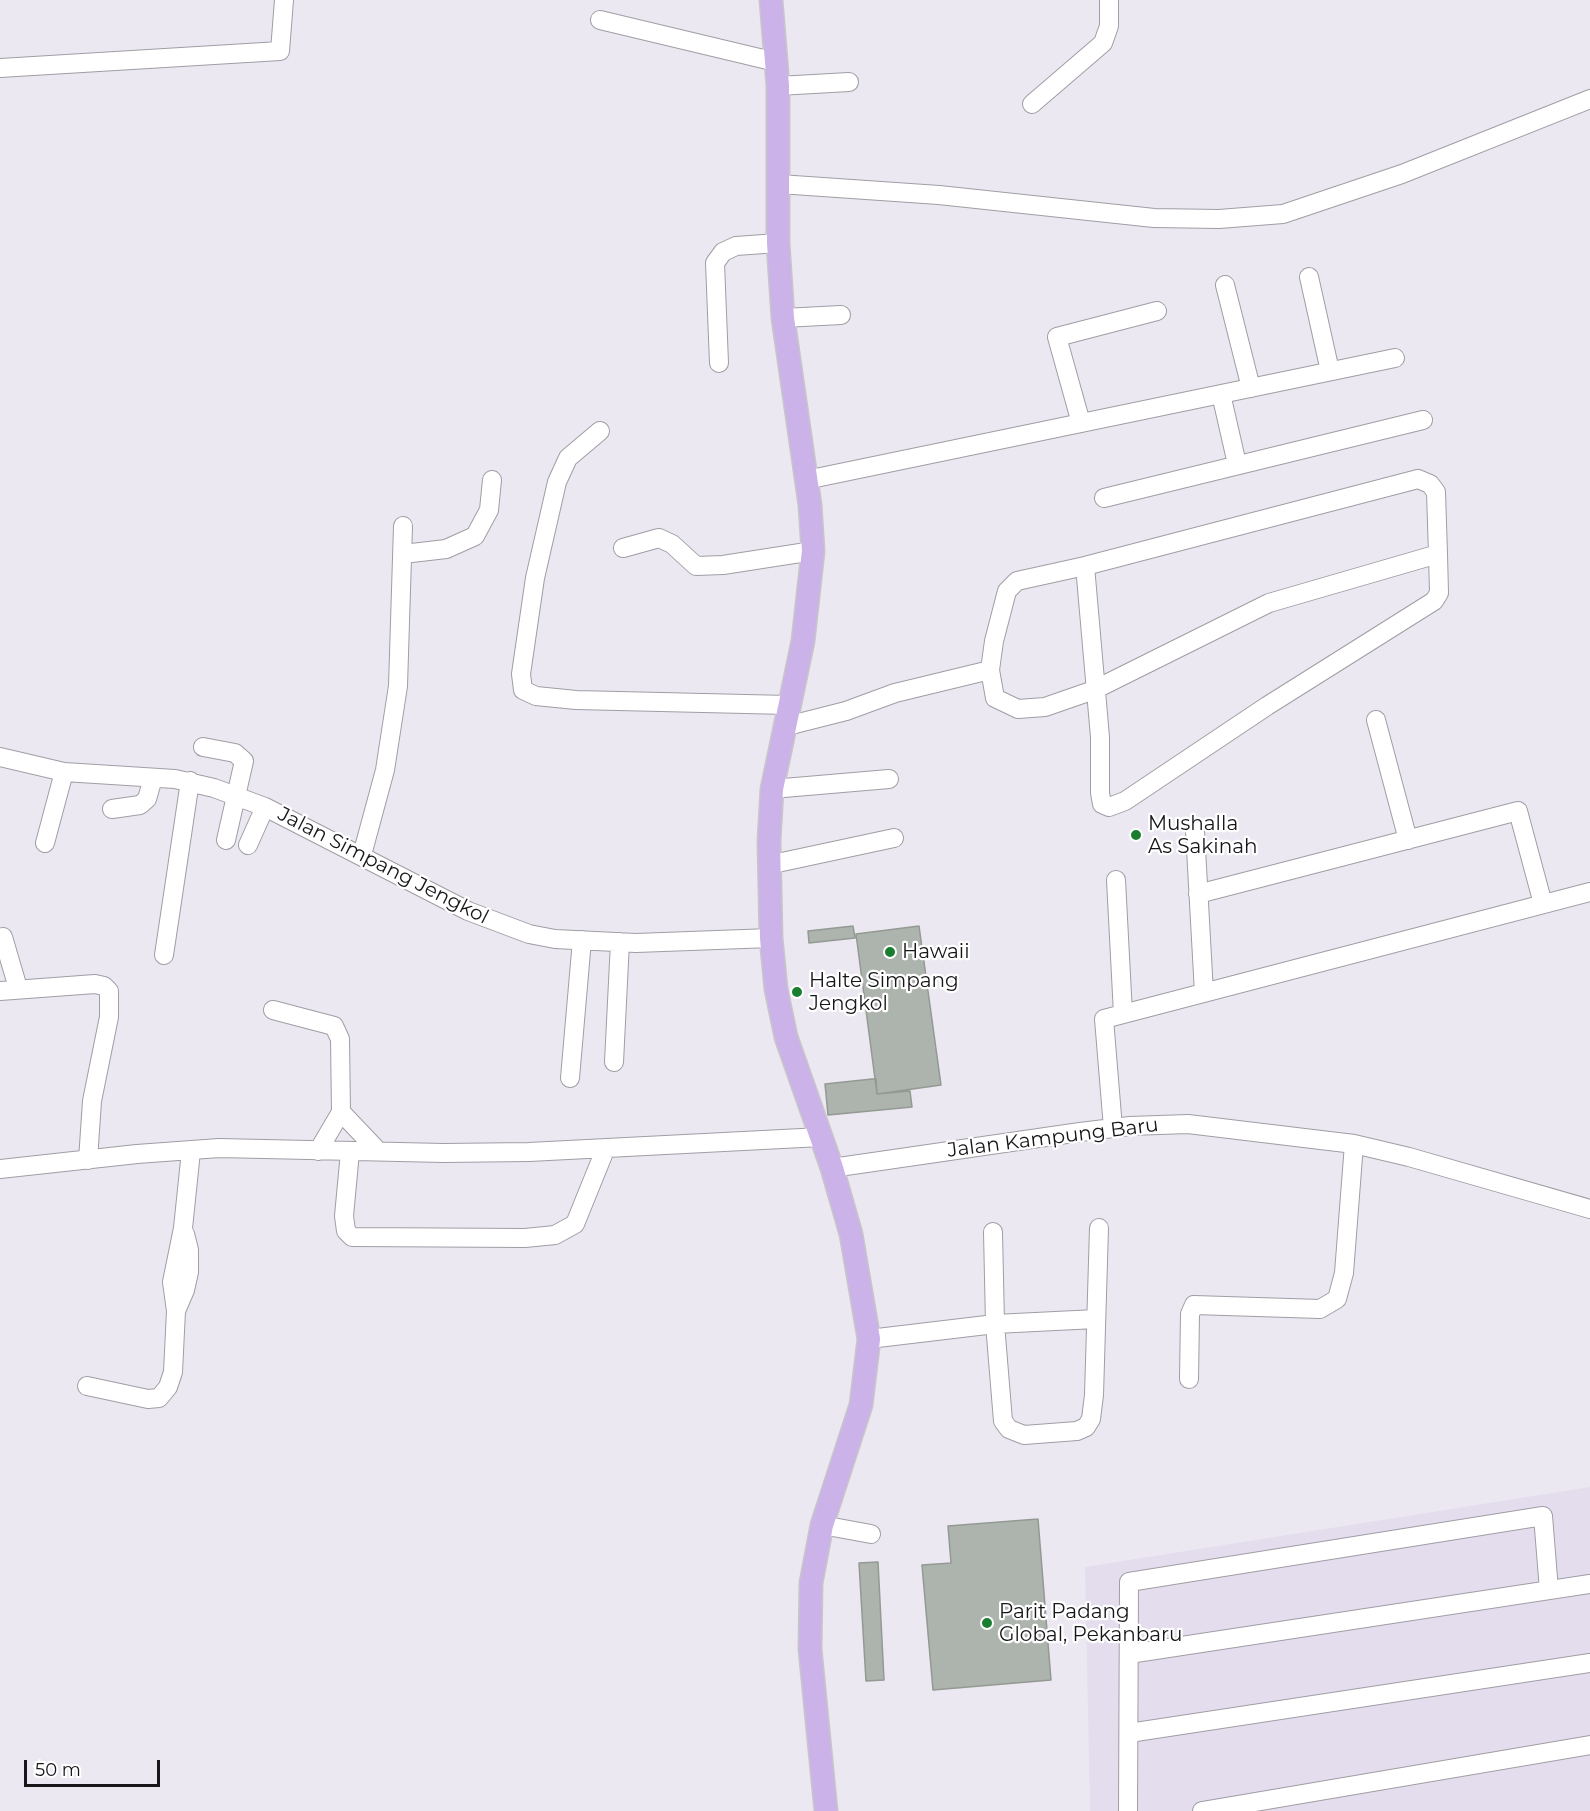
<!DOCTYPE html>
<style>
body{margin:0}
#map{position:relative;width:1590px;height:1811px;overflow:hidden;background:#ece8f1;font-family:Montserrat,sans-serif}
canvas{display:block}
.scale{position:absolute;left:24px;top:1760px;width:136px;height:27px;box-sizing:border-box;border:3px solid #171619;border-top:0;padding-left:8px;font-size:18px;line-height:21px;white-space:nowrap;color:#171619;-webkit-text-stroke:4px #fff;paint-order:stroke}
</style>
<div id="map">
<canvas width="1590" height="1811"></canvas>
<div class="scale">50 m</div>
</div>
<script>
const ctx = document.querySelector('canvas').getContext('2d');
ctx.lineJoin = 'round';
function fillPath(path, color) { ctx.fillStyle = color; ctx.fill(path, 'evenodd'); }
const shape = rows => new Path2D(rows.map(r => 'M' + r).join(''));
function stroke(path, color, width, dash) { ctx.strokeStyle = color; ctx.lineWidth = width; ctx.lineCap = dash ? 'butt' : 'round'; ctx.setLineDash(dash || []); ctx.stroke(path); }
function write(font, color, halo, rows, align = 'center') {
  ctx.font = font + ' Montserrat,sans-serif'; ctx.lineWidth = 4.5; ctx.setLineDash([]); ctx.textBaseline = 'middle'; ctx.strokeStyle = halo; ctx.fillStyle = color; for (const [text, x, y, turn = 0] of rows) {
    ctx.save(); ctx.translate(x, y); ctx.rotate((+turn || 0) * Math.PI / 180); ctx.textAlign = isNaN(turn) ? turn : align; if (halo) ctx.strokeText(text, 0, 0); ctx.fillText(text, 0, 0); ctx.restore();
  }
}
const built = shape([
 [1590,1487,1590,1811,1090,1811,1085,1567]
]);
const building = shape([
 [853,926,855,938,809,943,808,931,853,926],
 [919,926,941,1085,877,1094,856,934,919,926],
 [872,1079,876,1079,877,1094,910,1091,912,1107,828,1115,825,1084,872,1079],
 [1038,1519,1051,1680,933,1690,922,1565,951,1563,948,1526,1038,1519],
 [878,1562,884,1680,866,1681,859,1563,878,1562]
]);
const minor = shape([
 [600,20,776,62],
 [0,68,280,51,284,0],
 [778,86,849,82],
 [1032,104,1103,43,1109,26,1109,0],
 [779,184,939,195,1154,218,1219,219,1283,214,1402,174,1590,99],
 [1309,277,1330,371],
 [1225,285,1251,388],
 [783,318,841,315],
 [719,363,715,263,723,252,736,246,778,243],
 [1221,394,1237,464],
 [1081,423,1057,337,1157,311],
 [600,431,568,458,557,482,535,578,521,674,523,690,536,696,576,700,788,705],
 [1418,479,1430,484,1436,492,1438,554,1269,603,1094,690,1045,707,1018,709,995,698,990,670,994,641,1007,591,1017,581,1085,566,1418,479],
 [806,480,1395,358],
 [1104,498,1423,420],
 [623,548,659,538,672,544,696,566,723,565,813,551],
 [403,554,446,549,475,536,489,510,492,480],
 [1085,566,1100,737,1100,793,1102,804,1109,807,1125,801,1267,706,1434,601,1439,593,1438,554],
 [1376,720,1408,840],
 [783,727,846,711,895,693,990,670],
 [203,747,235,753,244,761,226,840],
 [0,757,64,772,175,779,214,788,265,807,468,911,529,934,555,939,636,943,771,938],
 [772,789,889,779],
 [112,809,140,805,147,799,153,778],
 [1195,831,1204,993],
 [45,843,64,772],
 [248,845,265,807],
 [362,855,385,770,398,686,403,526],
 [768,865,894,838],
 [1116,880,1123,1014],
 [1198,894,1518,811,1543,904],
 [3,937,18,988],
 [164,955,190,781],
 [0,991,95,984,104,986,109,991,109,1017,92,1101,88,1160],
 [273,1010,334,1026,340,1039,341,1112,378,1151],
 [614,1062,620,942],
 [570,1078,582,940],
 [1113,1128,1104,1019,1590,892],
 [318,1151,341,1112],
 [350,1152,344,1216,346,1231,352,1237,525,1238,555,1235,575,1224,605,1150],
 [832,1168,1080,1132,1130,1126,1188,1124,1354,1144,1409,1157,1590,1209],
 [0,1169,137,1154,219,1148,444,1153,529,1152,821,1137],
 [993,1232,995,1324,1003,1421,1009,1429,1024,1435,1077,1431,1086,1427,1091,1419,1094,1395,1099,1228],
 [176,1311,185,1290,189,1272,189,1250,185,1234],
 [869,1339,995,1324,1096,1319],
 [1189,1379,1190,1314,1194,1305,1320,1309,1337,1299,1344,1273,1354,1144],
 [87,1386,148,1399,159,1398,168,1387,173,1372,176,1311,172,1282,183,1228,191,1151],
 [822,1525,871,1534],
 [1129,1654,1590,1584],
 [1129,1733,1590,1663],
 [1128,1811,1129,1582,1543,1516,1549,1590],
 [1202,1811,1590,1745]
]);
const major = shape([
 [771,0,778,86,778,243,783,318,810,505,813,551,803,641,772,789,769,841,771,938,776,989,786,1037,832,1168,851,1234,869,1339,861,1405,822,1525,811,1583,810,1649,826,1811]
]);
const markers = [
 [1136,835,6,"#1a7e31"],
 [890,952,6,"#1a7e31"],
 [797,992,6,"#1a7e31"],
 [987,1623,6,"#1a7e31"]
];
const poiNames = [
 ["Mushalla",1148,824],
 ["As Sakinah",1148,847],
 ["Hawaii",902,952],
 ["Halte Simpang",809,981],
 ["Jengkol",809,1004],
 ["Parit Padang",999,1612],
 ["Global, Pekanbaru",999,1635]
];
const streetNames = [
 ["Jalan Simpang Jengkol",383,866,27],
 ["Jalan Kampung Baru",1053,1138,-7]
];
fillPath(built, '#e4dded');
fillPath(building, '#adb4ad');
stroke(building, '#939993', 1.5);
stroke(minor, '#a09da5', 20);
stroke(major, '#c7c7c8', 25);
stroke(minor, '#fff', 18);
stroke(major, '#cbb2e9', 22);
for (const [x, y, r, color] of markers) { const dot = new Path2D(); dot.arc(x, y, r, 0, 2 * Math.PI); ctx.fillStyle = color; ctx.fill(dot); stroke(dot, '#fff', 2); }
write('20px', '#171619', '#fff', poiNames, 'left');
write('20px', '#171619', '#fff', streetNames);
</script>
